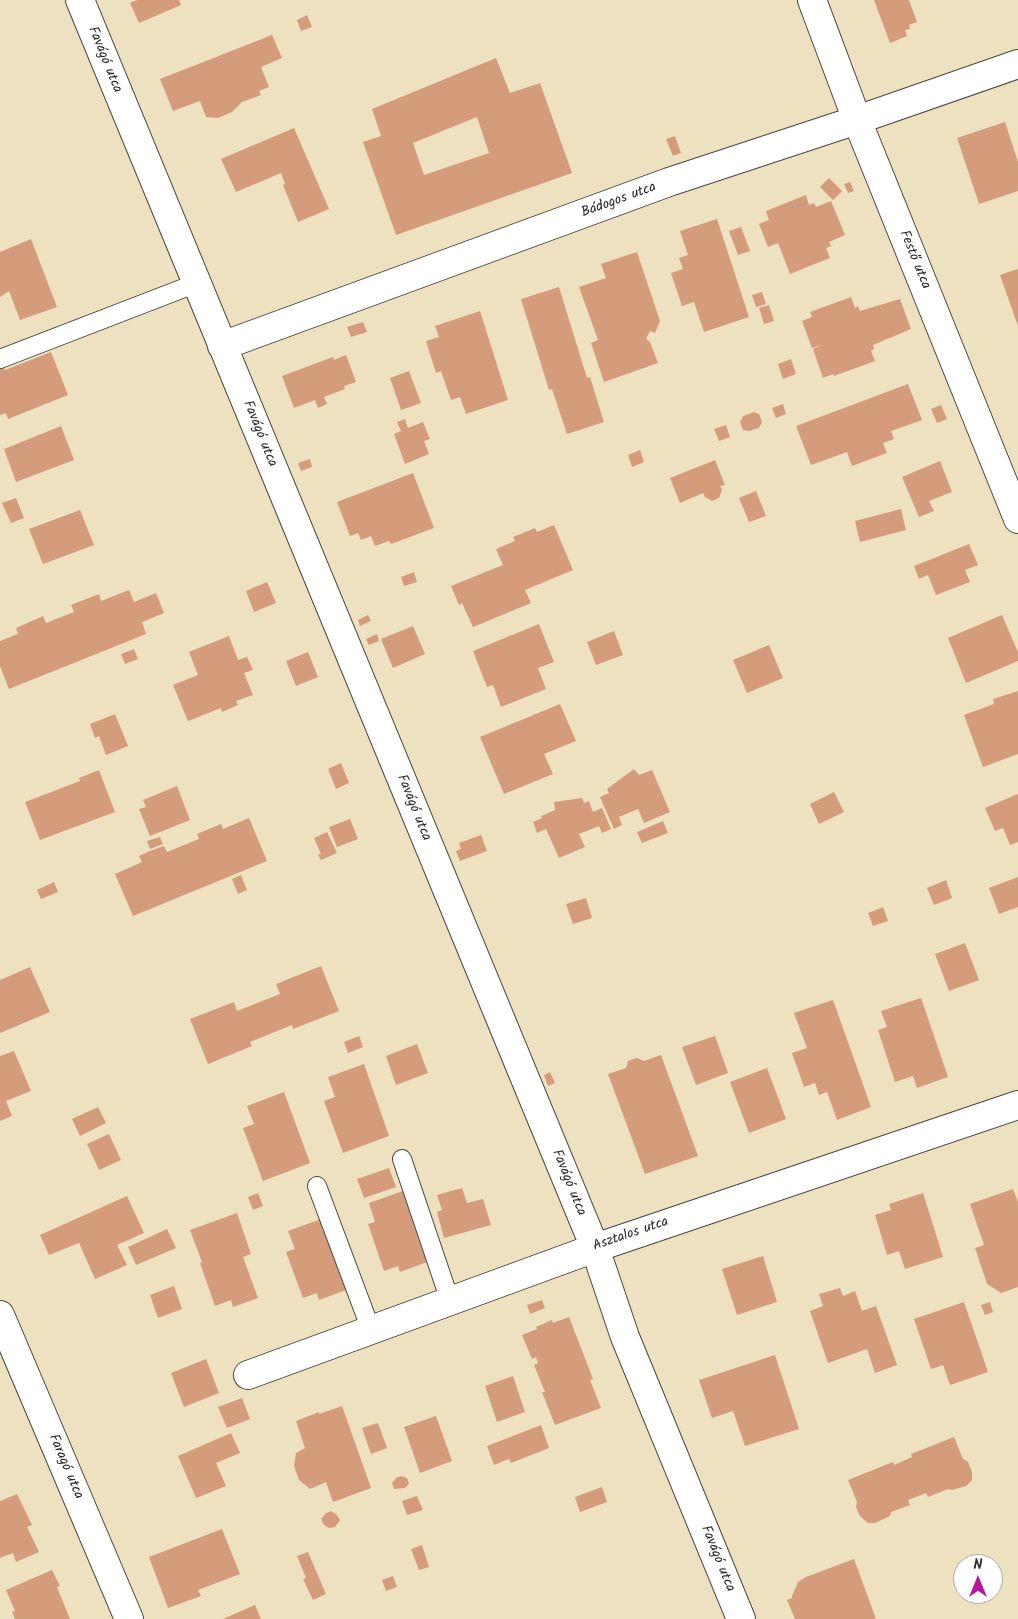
<!DOCTYPE html>
<meta charset="utf-8">
<style>
body{margin:0}
#map{position:relative;width:1018px;height:1619px;overflow:hidden;background:#eee1c0;font-family:Kalam,sans-serif}
canvas{display:block}
.north{position:absolute;left:953px;top:1554px;width:50px;height:50px;box-sizing:border-box;background:#fff;border:1px solid #aaa;border-radius:50%;rotate:0deg;font-size:14px;font-weight:700;line-height:20px;text-align:center;color:#2b2b2b}
.north::after{content:'';display:block;margin:auto;width:18px;height:22px;background:#b5179e;clip-path:polygon(50% 0,100% 100%,50% 72%,0 100%)}
</style>
<div id="map">
<canvas width="1018" height="1619"></canvas>
<div class="north">N</div>
</div>
<script>
const ctx = document.querySelector('canvas').getContext('2d');
ctx.lineJoin = 'round';
function fillPath(path, color) { ctx.fillStyle = color; ctx.fill(path, 'evenodd'); }
const shape = rows => new Path2D(rows.map(r => 'M' + r).join(''));
function stroke(path, color, width, dash) { ctx.strokeStyle = color; ctx.lineWidth = width; ctx.lineCap = dash ? 'butt' : 'round'; ctx.setLineDash(dash || []); ctx.stroke(path); }
function write(font, color, halo, rows, align = 'center') {
  ctx.font = font + ' Kalam,sans-serif'; ctx.lineWidth = 4.5; ctx.setLineDash([]); ctx.textBaseline = 'middle'; ctx.strokeStyle = halo; ctx.fillStyle = color; for (const [text, x, y, turn = 0] of rows) {
    ctx.save(); ctx.translate(x, y); ctx.rotate((+turn || 0) * Math.PI / 180); ctx.textAlign = isNaN(turn) ? turn : align; if (halo) ctx.strokeText(text, 0, 0); ctx.fillText(text, 0, 0); ctx.restore();
  }
}
const building = shape([
 [137,0,179,0,181,5,139,23,130,3],
 [874,0,909,0,917,22,909,25,910,29,905,30,907,36,890,43],
 [307,15,312,27,301,31,297,20],
 [272,35,282,58,261,67,269,87,259,91,261,95,242,102,232,112,218,118,206,117,200,101,173,111,160,79],
 [496,58,510,93,540,83,572,173,396,235,363,142,381,136,372,109],
 [477,117,489,153,424,175,413,143],
 [1005,122,1018,162,1018,191,979,204,957,138],
 [294,128,329,209,298,222,283,185,285,184,281,173,236,192,221,159],
 [675,136,681,153,673,156,666,139],
 [829,178,842,191,833,200,820,187],
 [850,182,854,191,848,193,844,184],
 [806,195,809,205,814,203,816,207,831,201,845,235,829,242,831,246,826,248,830,258,790,274,778,243,768,247,759,224,769,220,766,211],
 [717,219,749,317,704,332,694,302,682,306,671,273,683,269,679,258,688,255,680,231],
 [741,227,750,251,738,255,729,231],
 [31,239,57,307,20,320,9,291,0,297,0,252],
 [637,252,660,321,655,333,650,331,646,339,650,342,658,363,604,382,591,343,598,340,579,287,606,278,601,264],
 [1018,269,1018,326,1000,275],
 [559,287,587,378,590,377,604,422,567,434,552,389,549,390,521,299],
 [762,292,766,304,756,307,752,295],
 [851,297,855,308,858,306,860,311,900,299,911,329,873,345,874,349,871,351,875,361,834,376,833,374,823,378,813,349,822,345,812,348,802,321,812,317,810,312],
 [769,305,774,321,764,324,759,308],
 [480,311,508,400,466,414,460,397,451,400,441,371,436,373,426,341,439,337,435,326],
 [363,322,367,332,351,337,347,327],
 [51,352,68,395,8,419,6,413,0,415,0,369,4,367,5,370],
 [346,355,356,382,344,386,345,389,324,397,327,404,318,408,315,400,294,408,282,376,333,357,334,360],
 [791,359,796,374,783,379,778,364],
 [409,371,421,403,401,410,390,378],
 [908,384,922,420,891,431,894,439,883,443,887,453,852,466,847,452,811,465,796,426],
 [783,404,786,414,776,418,772,408],
 [941,405,947,419,937,423,931,409],
 [754,412,759,414,762,422,759,428,749,431,743,430,740,422,743,416],
 [405,419,408,428,423,422,430,439,424,441,429,454,405,464,394,434,401,431,397,422],
 [726,425,730,437,719,441,714,429],
 [61,426,74,460,16,482,4,449],
 [640,450,644,462,632,467,628,455],
 [310,459,312,467,301,471,298,463],
 [715,460,725,485,720,486,722,490,719,498,712,501,705,497,703,493,680,503,670,478],
 [940,461,952,492,929,501,934,511,919,517,902,477],
 [413,473,434,528,391,544,389,541,375,546,371,536,361,540,358,533,350,536,337,502],
 [756,491,766,516,749,522,739,498],
 [16,498,24,518,11,523,2,503],
 [901,509,906,530,860,542,855,521],
 [80,510,94,545,43,564,29,529],
 [554,525,573,570,525,590,531,603,473,627,462,603,459,605,451,586,503,565,496,549,515,541,513,537,535,528,537,532],
 [969,544,978,565,965,570,970,582,936,595,928,575,919,579,914,566],
 [414,572,417,582,404,586,401,577],
 [267,582,276,603,254,612,246,591],
 [129,590,134,602,156,593,164,613,142,622,146,634,9,689,0,666,0,641,18,634,16,628,43,616,46,623,74,612,71,605,99,594,101,601],
 [368,615,371,621,360,626,358,620],
 [1002,615,1018,652,1018,661,966,683,948,638],
 [539,624,554,662,538,668,546,689,501,707,493,685,487,687,473,651],
 [413,626,425,654,393,668,381,639],
 [614,631,623,655,596,665,587,642],
 [377,634,379,641,369,645,366,639],
 [229,636,238,660,247,657,253,670,244,673,253,695,236,701,238,705,222,712,221,708,188,721,173,685,198,675,189,652],
 [769,645,783,678,747,693,733,660],
 [134,649,138,659,125,664,121,654],
 [308,652,318,677,296,686,286,661],
 [1018,691,1018,754,983,767,964,715,994,704,993,699],
 [560,704,576,741,544,754,553,774,504,794,480,737],
 [115,714,128,746,106,755,99,736,95,738,90,724],
 [341,763,349,783,336,789,328,769],
 [634,769,639,775,652,770,670,812,644,823,638,809,619,817,622,825,614,829,600,797,609,793,607,789],
 [99,770,115,812,40,840,25,802,80,781,79,778],
 [177,786,190,820,150,836,139,809,146,807,143,800],
 [834,792,844,812,819,824,810,804],
 [1018,794,1018,842,1010,845,1003,828,995,831,985,808],
 [582,798,584,803,589,801,593,812,602,808,611,829,602,833,599,826,579,834,585,847,559,858,546,829,537,833,533,822,542,818,541,816,555,810,554,802],
 [249,818,267,861,133,916,115,874,142,862,139,856,150,851,164,846,167,852,199,839,197,834,221,824,223,829],
 [350,819,358,839,337,847,329,827],
 [663,821,668,833,642,843,637,832],
 [327,832,337,853,321,860,318,855,321,854,314,838],
 [481,835,487,851,460,861,456,851,461,849,459,843],
 [160,837,163,844,150,849,147,841],
 [241,875,247,890,238,894,232,879],
 [1018,877,1018,907,999,914,989,888],
 [946,880,952,898,934,905,927,888],
 [54,882,58,892,41,899,37,890],
 [586,898,592,918,573,924,566,904],
 [883,907,888,921,873,926,868,913],
 [965,943,979,980,949,991,935,954],
 [321,966,339,1011,293,1029,292,1025,250,1042,252,1046,208,1064,190,1019,234,1002,237,1011,280,994,276,984],
 [30,967,50,1012,0,1033,0,980],
 [921,998,948,1077,917,1088,913,1076,895,1082,878,1030,887,1027,881,1011],
 [833,1000,871,1107,837,1120,827,1092,819,1095,815,1083,804,1087,792,1053,807,1048,794,1013],
 [359,1036,363,1047,348,1053,344,1042],
 [715,1036,728,1073,696,1085,682,1047],
 [417,1044,428,1073,396,1085,386,1056],
 [14,1051,31,1091,6,1101,12,1116,0,1121,0,1056],
 [661,1055,698,1156,645,1174,608,1074,626,1068,628,1061,637,1058,644,1061],
 [364,1064,389,1136,343,1153,324,1101,335,1097,328,1077],
 [767,1068,786,1119,749,1133,730,1082],
 [550,1072,555,1083,548,1086,544,1075],
 [284,1092,310,1163,263,1181,243,1128,254,1124,247,1106],
 [98,1107,106,1123,80,1136,72,1119],
 [109,1134,121,1160,99,1170,87,1144],
 [389,1168,396,1187,364,1198,357,1179],
 [462,1188,467,1203,483,1199,491,1225,444,1238,437,1212,442,1210,437,1195],
 [1013,1189,1018,1202,1018,1287,1001,1293,987,1284,975,1248,984,1245,970,1204],
 [406,1190,430,1261,400,1272,398,1266,384,1271,368,1224,375,1222,369,1203],
 [258,1193,263,1206,253,1210,248,1197],
 [923,1193,943,1257,905,1269,899,1251,887,1255,875,1215,891,1210,889,1204],
 [127,1196,144,1233,117,1245,127,1265,95,1279,79,1243,49,1255,40,1235],
 [237,1213,251,1254,243,1257,258,1298,233,1307,231,1300,215,1306,200,1263,202,1262,190,1230],
 [324,1218,349,1289,319,1300,317,1293,303,1298,286,1252,295,1249,288,1231],
 [167,1229,176,1248,136,1265,128,1247],
 [763,1256,777,1302,737,1315,722,1269],
 [174,1286,182,1309,158,1318,150,1295],
 [840,1288,843,1296,855,1291,862,1311,876,1306,897,1365,875,1373,867,1349,828,1363,810,1311,823,1306,819,1294],
 [542,1300,545,1308,530,1314,527,1305],
 [964,1302,988,1372,950,1385,943,1365,931,1369,914,1319],
 [990,1302,993,1312,985,1315,981,1305],
 [569,1317,593,1379,590,1380,601,1408,555,1425,542,1392,545,1392,534,1365,538,1363,536,1357,532,1359,522,1335,537,1329,536,1327,552,1320,553,1323],
 [775,1355,799,1429,745,1446,733,1411,712,1418,699,1380],
 [206,1359,219,1393,184,1407,171,1373],
 [513,1376,525,1412,497,1422,485,1386],
 [242,1398,250,1419,227,1428,218,1407],
 [342,1406,371,1488,333,1502,326,1482,310,1489,299,1480,294,1466,296,1453,305,1448,296,1421,319,1412,319,1414],
 [436,1416,452,1461,420,1473,404,1427],
 [378,1423,387,1448,371,1454,362,1428],
 [541,1425,549,1448,511,1463,509,1459,494,1465,487,1446],
 [231,1433,240,1453,216,1463,226,1486,196,1498,178,1456],
 [954,1437,963,1459,968,1462,972,1472,972,1480,966,1486,952,1490,948,1489,928,1497,926,1493,908,1500,910,1505,891,1512,890,1516,875,1523,868,1523,860,1516,856,1507,857,1502,848,1480,893,1462,894,1465,912,1457,911,1454],
 [401,1476,407,1478,409,1484,405,1488,394,1489,392,1483,396,1478],
 [602,1487,607,1502,580,1512,575,1497],
 [17,1494,32,1525,27,1527,39,1552,16,1562,13,1553,0,1558,0,1501],
 [417,1496,423,1510,407,1515,402,1501],
 [331,1511,336,1514,340,1520,335,1527,329,1528,324,1525,321,1519,325,1514],
 [222,1529,240,1574,198,1590,201,1596,168,1608,149,1557],
 [422,1545,429,1567,419,1570,411,1549],
 [308,1552,326,1594,313,1600,303,1579,306,1578,297,1556],
 [854,1559,876,1619,795,1619,787,1600,792,1598,792,1596,798,1582,806,1577],
 [52,1570,60,1586,57,1587,70,1619,15,1619,12,1612,15,1611,6,1590],
 [393,1576,397,1587,386,1591,382,1580],
 [255,1605,261,1619,223,1619]
]);
const service = shape([
 [0,359,197,283],
 [402,1159,450,1301],
 [317,1186,371,1330]
]);
const minor = shape([
 [80,0,595,1248,625,1337,741,1619],
 [812,0,857,120,1018,519],
 [222,346,669,182,857,120,1018,64],
 [0,1315,129,1619],
 [248,1375,595,1248,1018,1105]
]);
const streetNames = [
 ["Favágó utca",104,60,68],
 ["Bádogos utca",619,201,-20],
 ["Festő utca",914,260,68],
 ["Favágó utca",259,434,68],
 ["Favágó utca",413,808,68],
 ["Favágó utca",568,1183,68],
 ["Asztalos utca",631,1235,-19],
 ["Faragó utca",65,1467,67],
 ["Favágó utca",717,1559,68]
];
fillPath(building, '#d49c7b');
stroke(service, '#484641', 20);
stroke(minor, '#484641', 30);
stroke(service, '#fff', 18);
stroke(minor, '#fff', 28);
write('14px', '#2b2b2b', '#fff', streetNames);
</script>
